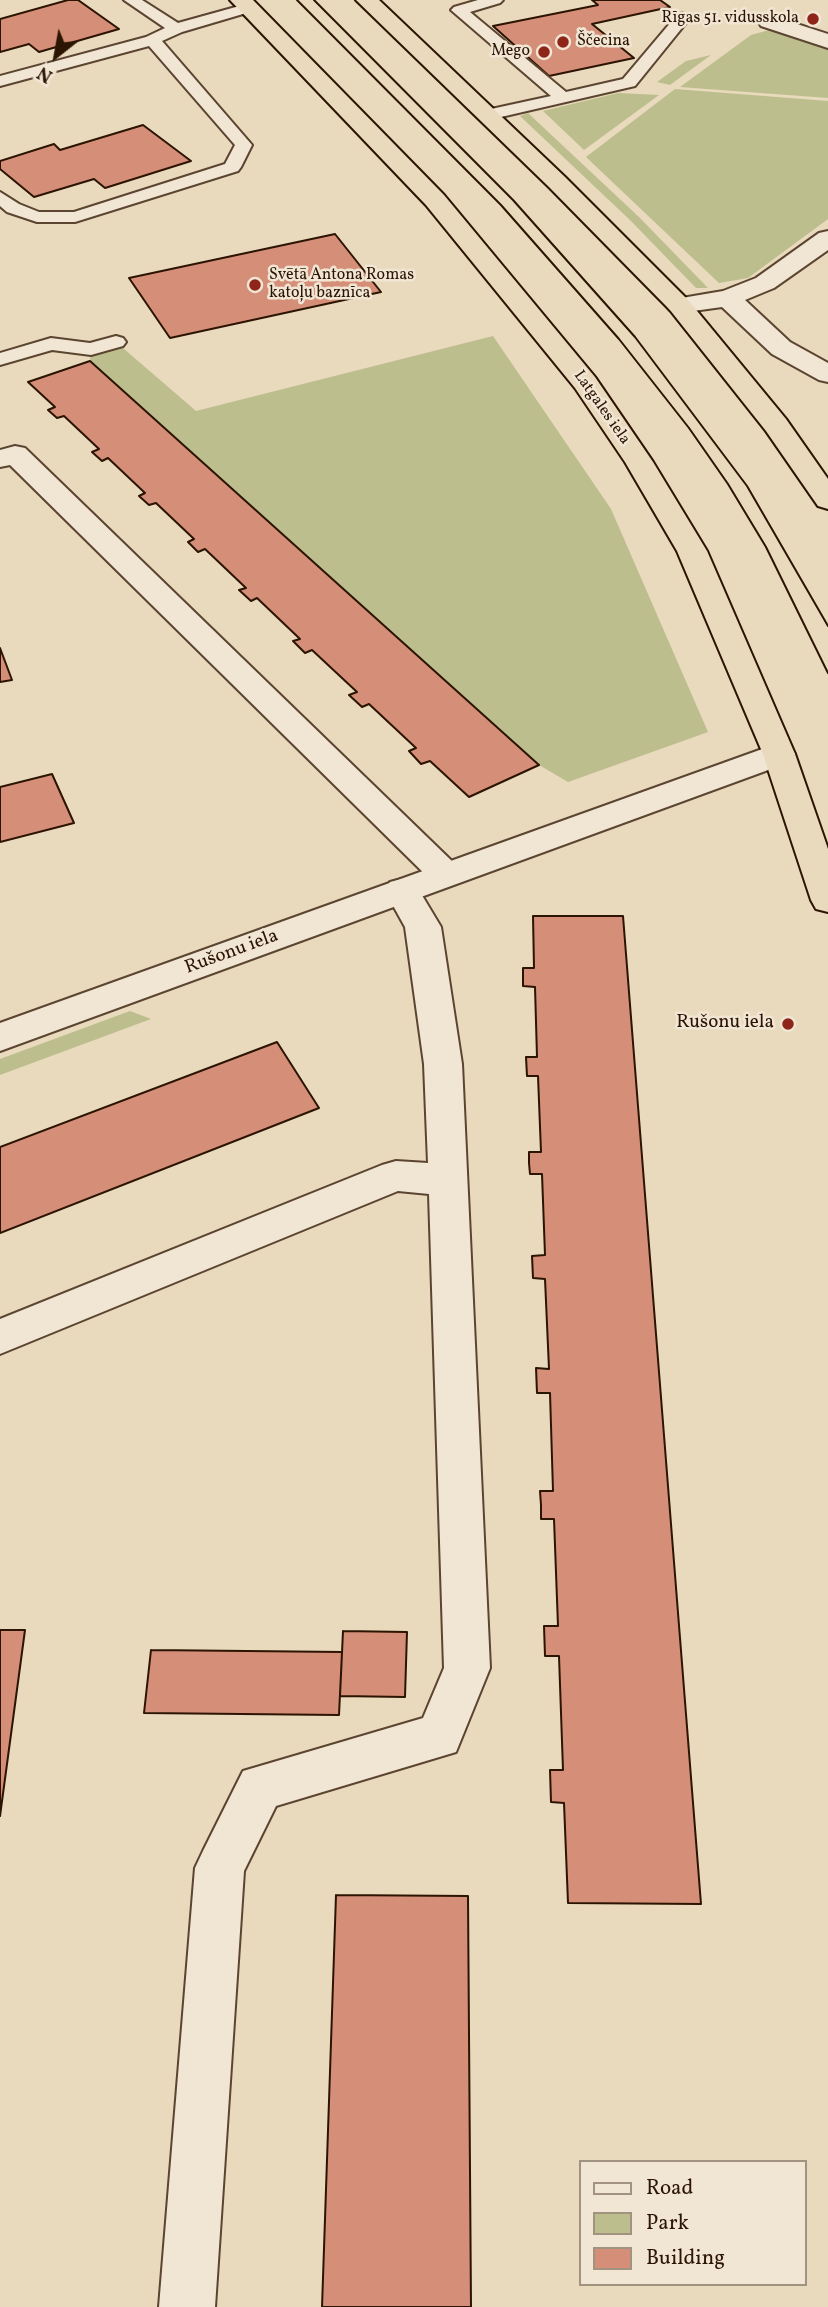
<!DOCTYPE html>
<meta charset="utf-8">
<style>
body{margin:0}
#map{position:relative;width:828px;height:2307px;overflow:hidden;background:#e9d9bd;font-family:Vollkorn,serif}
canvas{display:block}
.legend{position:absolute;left:579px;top:2160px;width:228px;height:126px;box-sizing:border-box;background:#f1e6d4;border:2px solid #a29280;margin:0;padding:9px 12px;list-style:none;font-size:21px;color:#2c1402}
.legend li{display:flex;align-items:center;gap:14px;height:35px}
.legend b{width:35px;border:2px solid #a29280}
.north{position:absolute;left:21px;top:21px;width:70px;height:70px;-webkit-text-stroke:5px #f1e6d4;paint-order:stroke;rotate:211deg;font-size:19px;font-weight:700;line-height:28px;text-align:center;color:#2c1402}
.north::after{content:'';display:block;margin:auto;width:24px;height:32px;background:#2c1402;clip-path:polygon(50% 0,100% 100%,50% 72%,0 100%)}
</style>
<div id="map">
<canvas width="828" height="2307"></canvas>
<ul class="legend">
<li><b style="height:9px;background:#f1e6d4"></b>Road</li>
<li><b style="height:19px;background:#bcbe8d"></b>Park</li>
<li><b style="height:19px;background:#d58e78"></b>Building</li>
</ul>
<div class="north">N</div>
</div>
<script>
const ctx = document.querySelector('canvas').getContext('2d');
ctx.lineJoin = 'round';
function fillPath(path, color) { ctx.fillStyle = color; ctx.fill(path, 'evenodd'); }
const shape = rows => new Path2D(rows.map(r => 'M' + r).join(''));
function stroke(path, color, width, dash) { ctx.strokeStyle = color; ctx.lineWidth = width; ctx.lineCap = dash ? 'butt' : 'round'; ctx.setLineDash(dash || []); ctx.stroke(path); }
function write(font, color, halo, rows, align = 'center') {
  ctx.font = font + ' Vollkorn,serif'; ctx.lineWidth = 5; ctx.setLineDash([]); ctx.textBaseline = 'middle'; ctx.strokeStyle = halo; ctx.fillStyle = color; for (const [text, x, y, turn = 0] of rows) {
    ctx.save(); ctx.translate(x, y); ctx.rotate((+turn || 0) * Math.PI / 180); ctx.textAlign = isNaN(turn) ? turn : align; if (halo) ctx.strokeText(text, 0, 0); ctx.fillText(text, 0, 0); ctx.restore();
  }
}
const green = shape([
 [773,29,828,48,828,98,680,87,751,35],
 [711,55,670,85,657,82,686,61],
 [675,89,828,101,828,219,748,278,719,283,586,157],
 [618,93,659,95,584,150,543,111],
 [528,113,639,217,708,288,696,288,631,221,520,116],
 [493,336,611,509,708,732,568,782,539,765,90,361,91,349,116,342,196,411],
 [130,1011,151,1019,0,1075,0,1059]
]);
const building = shape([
 [68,0,78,0,119,29,39,52,29,44,0,52,0,19,68,0],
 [592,0,660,0,670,7,592,24,634,58,549,76,493,26,598,5,592,0],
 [143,125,191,161,105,188,94,179,34,197,0,169,0,161,54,144,60,150,143,125],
 [335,234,381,292,170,338,129,278,335,234],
 [90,361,539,765,469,797,430,761,421,764,409,751,416,748,369,704,362,707,349,695,357,692,312,650,305,653,293,641,300,639,257,598,251,601,239,590,246,588,205,549,198,552,188,542,194,539,156,503,149,505,139,496,145,493,108,458,102,461,92,452,99,449,64,416,57,418,48,410,55,407,28,382,90,361],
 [0,648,12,680,0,682,0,648],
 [52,774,74,823,0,842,0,787,52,774],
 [533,916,623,916,701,1904,568,1903,564,1803,551,1802,550,1770,563,1770,559,1656,545,1656,544,1626,558,1626,554,1519,541,1519,541,1505,540,1491,553,1491,550,1393,537,1393,536,1368,549,1369,545,1279,533,1278,532,1256,545,1255,542,1174,530,1174,529,1163,529,1152,541,1152,538,1076,527,1076,526,1057,537,1057,535,987,523,986,523,968,534,968,533,916],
 [277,1042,319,1108,0,1233,0,1147,277,1042],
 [0,1630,25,1630,0,1816,0,1630],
 [343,1631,407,1632,405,1697,340,1696,343,1631],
 [151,1650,342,1652,339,1715,144,1713,151,1650],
 [336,1895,468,1896,471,2307,322,2307,336,1895]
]);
const service = shape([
 [124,0,142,0,178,23,243,5,253,5,256,8,253,11,182,32,162,41,252,145,241,167,238,171,75,222,37,222,7,212,0,206,0,192,19,204,39,212,74,212,225,164,235,145,149,46,0,86,0,76,146,37,165,28,124,0],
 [478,0,503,0,500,3,470,12,566,92,623,79,677,15,682,13,690,18,635,86,488,120,480,115,482,111,551,96,451,10,454,7,478,0],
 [116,336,123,338,126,342,123,346,91,355,52,350,0,365,0,353,51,338,90,343,116,336]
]);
const pedestrian = shape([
 [769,15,828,34,828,48,761,26,758,21,761,16,769,15]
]);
const minor = shape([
 [828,231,828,250,774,288,745,300,790,342,828,363,828,382,819,380,772,354,722,307,679,313,670,310,666,305,670,300,723,291,756,278,819,233,828,231],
 [15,446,25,448,457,866,462,874,457,882,445,886,433,882,10,465,0,467,0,450,15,446],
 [402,879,414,882,441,927,462,1064,490,1668,456,1752,276,1806,244,1871,215,2307,159,2307,195,1868,203,1851,243,1771,423,1718,444,1668,429,1194,398,1191,0,1354,0,1319,382,1165,396,1161,428,1163,424,1064,405,927,385,891,390,882,402,879]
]);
const tertiary = shape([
 [779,743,790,746,795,754,790,762,0,1051,0,1023,779,743]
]);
const trunk = shape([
 [230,0,253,0,444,195,595,377,653,462,707,551,795,754,828,849,828,912,816,909,811,900,763,754,677,551,625,462,575,388,426,205,230,0],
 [356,0,379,0,565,177,688,300,786,419,828,479,828,509,818,506,766,431,670,310,549,187,356,0]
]);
const tram = shape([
 [297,0,501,205,619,339,689,428,728,484,766,547,828,673],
 [314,0,513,200,635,337,747,486,828,626]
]);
const markers = [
 [813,19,7,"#8f2418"],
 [563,42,7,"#8f2418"],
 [544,52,7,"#8f2418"],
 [255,285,7,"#8f2418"],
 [788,1024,7,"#8f2418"]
];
const farPoinames = [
 ["Rīgas 51. vidusskola",799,19],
 ["Ščecina",577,42,"left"],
 ["Mego",530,52],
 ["Svētā Antona Romas",269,276,"left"],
 ["katoļu baznīca",269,294,"left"]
];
const farStreetnames = [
 ["Latgales iela",601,408,55]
];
const streetNames = [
 ["Rušonu iela",232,953,-20]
];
const poiNames = [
 ["Rušonu iela",774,1024]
];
fillPath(green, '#bcbe8d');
fillPath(building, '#d58e78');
stroke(building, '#2c1402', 2);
stroke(service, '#5b4531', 4);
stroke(pedestrian, '#5b4531', 4);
stroke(minor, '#5b4531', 4);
stroke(tertiary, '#5b4531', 4);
stroke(trunk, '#2c1402', 4);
fillPath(service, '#f1e6d4');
fillPath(pedestrian, '#f1e6d4');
fillPath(minor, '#f1e6d4');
fillPath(tertiary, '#f1e6d4');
fillPath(trunk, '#e9d9bd');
stroke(tram, '#2c1402', 2);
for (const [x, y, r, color] of markers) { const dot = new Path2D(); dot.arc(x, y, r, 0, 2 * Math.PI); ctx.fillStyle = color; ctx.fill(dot); stroke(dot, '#f1e6d4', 2.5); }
write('16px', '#2c1402', '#f1e6d4', farPoinames, 'right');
write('16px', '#2c1402', '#f1e6d4', farStreetnames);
write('19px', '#2c1402', '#f1e6d4', streetNames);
write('19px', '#2c1402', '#f1e6d4', poiNames, 'right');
</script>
